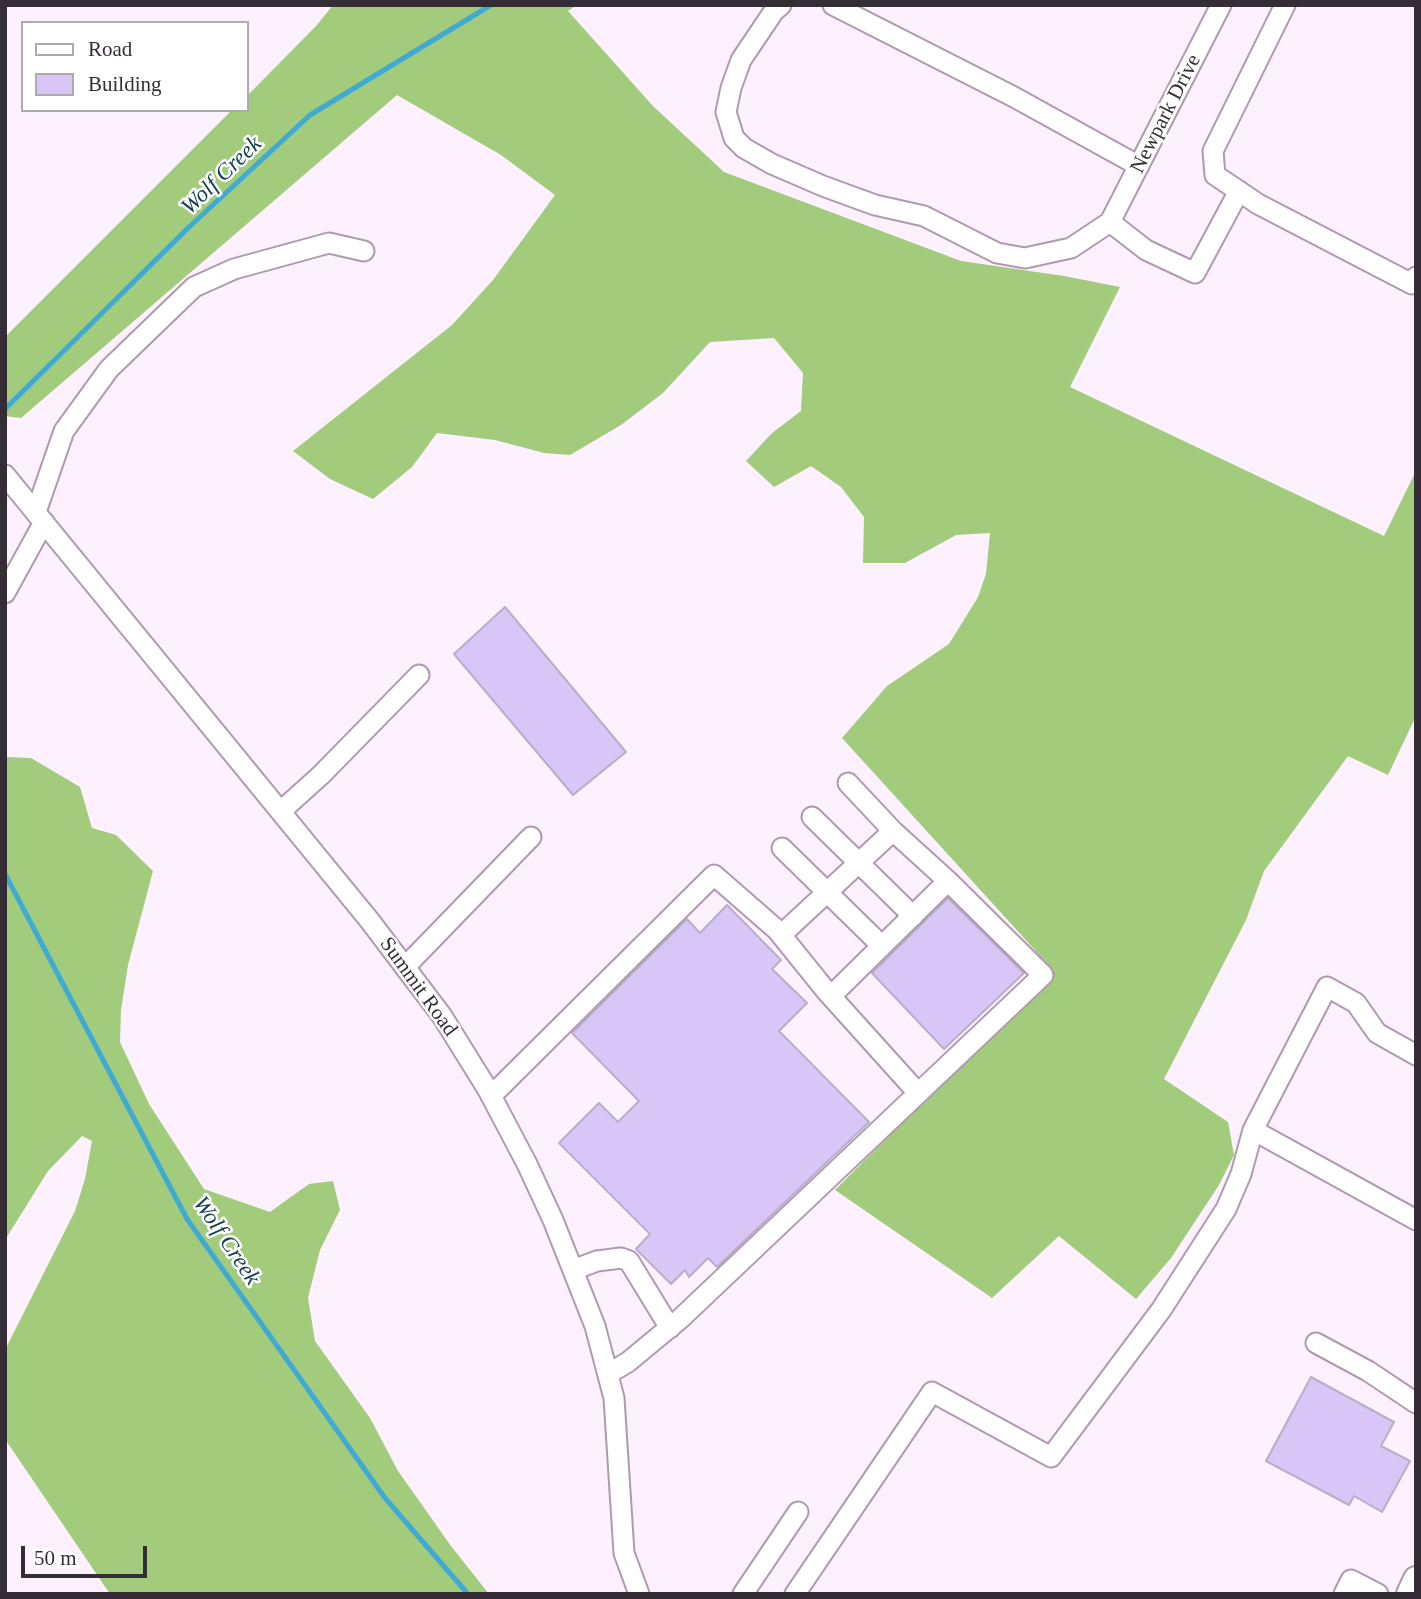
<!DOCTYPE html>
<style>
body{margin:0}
#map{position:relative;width:1421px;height:1599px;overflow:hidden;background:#fdf0ff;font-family:Georgia,serif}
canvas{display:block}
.frame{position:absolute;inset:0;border:7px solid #352d36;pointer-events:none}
.legend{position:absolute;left:21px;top:21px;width:228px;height:91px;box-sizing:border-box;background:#fff;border:2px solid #aeabaf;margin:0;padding:9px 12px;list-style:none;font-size:21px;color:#352d36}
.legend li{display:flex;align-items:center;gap:14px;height:35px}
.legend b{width:35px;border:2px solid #aeabaf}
.scale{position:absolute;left:21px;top:1546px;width:126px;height:32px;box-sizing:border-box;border:4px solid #352d36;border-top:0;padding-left:9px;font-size:21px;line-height:24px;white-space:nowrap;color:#352d36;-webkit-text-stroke:5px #fff;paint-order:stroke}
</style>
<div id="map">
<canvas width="1421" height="1599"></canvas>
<div class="frame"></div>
<ul class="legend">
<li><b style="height:9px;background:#fff"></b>Road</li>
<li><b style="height:19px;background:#d8c6f6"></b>Building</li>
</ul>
<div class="scale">50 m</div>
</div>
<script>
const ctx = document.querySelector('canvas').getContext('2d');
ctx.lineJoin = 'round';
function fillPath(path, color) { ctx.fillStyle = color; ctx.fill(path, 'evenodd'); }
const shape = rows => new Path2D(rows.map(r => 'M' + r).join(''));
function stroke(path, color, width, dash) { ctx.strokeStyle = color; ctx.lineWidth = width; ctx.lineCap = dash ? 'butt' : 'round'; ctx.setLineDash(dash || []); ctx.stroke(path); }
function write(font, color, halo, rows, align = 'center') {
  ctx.font = font + ' Georgia,serif'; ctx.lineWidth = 5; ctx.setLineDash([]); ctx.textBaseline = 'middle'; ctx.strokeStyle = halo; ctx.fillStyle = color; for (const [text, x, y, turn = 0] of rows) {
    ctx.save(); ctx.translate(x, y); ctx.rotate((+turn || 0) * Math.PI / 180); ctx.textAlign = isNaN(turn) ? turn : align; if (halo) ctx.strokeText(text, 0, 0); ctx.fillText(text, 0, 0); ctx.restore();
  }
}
const forest = shape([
 [333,5,577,5,568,11,653,106,724,172,961,261,1064,276,1120,287,1070,387,1384,536,1416,471,1416,716,1388,775,1348,756,1264,871,1246,920,1164,1079,1228,1122,1234,1155,1219,1185,1171,1258,1136,1299,1059,1236,992,1298,835,1190,1054,971,842,738,887,686,949,644,978,597,986,574,990,533,956,535,905,563,863,563,864,517,841,487,811,466,774,487,746,461,772,433,801,411,803,373,774,338,710,342,663,393,621,425,570,455,544,453,495,440,437,433,412,467,373,499,330,479,293,451,452,325,493,280,555,195,501,155,397,95,21,418,5,416,5,337,232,110,247,110,247,96,317,25],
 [5,757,31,758,80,787,92,828,116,835,153,871,128,965,121,1010,120,1042,149,1104,204,1189,270,1212,309,1184,333,1181,340,1210,320,1250,308,1298,315,1341,370,1418,398,1471,451,1546,489,1594,110,1594,5,1439,5,1350,75,1211,85,1179,92,1141,82,1136,48,1171,5,1240]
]);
const stream = shape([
 [5,409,188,228,310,115,491,5],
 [5,874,187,1219,385,1498,468,1594]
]);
const building = shape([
 [505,607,626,752,573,795,454,654,505,607],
 [948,898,1024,973,944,1049,872,973,948,898],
 [727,905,781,960,772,969,807,1003,779,1031,869,1122,717,1267,708,1258,689,1277,685,1270,671,1284,636,1249,650,1234,559,1143,599,1103,618,1122,639,1101,572,1033,687,919,700,933,727,905],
 [1311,1377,1394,1422,1381,1446,1410,1461,1382,1512,1354,1496,1349,1505,1266,1461,1311,1377]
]);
const minor = shape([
 [781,5,774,11,741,60,731,88,726,112,734,138,744,148,772,164,823,186,875,205,924,216,997,253,1025,258,1071,248,1110,222,1221,5],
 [833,5,1014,97,1139,166],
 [1285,5,1213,151,1215,175,1258,204,1412,284,1416,277],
 [1110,222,1146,250,1195,273,1239,191],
 [5,475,370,921,442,1016,488,1090,527,1164,553,1220,595,1326,614,1398,624,1553,639,1594],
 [36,512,64,431,109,369,194,287,234,269,329,243,364,251],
 [5,593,44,522],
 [281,811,321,775,419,675],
 [812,817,913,916],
 [782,848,882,946],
 [781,935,893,831],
 [405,967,531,837],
 [831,996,948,881],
 [1416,1055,1377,1033,1356,1003,1327,987,1253,1130,1416,1220],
 [491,1096,714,875,777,930,827,992,918,1093],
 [573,1270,597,1261,621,1258,629,1261,670,1328],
 [1316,1343,1368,1371,1416,1403],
 [608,1374,628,1362,680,1319,1043,975,948,881,893,831,848,783],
 [743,1594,798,1512],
 [795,1594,932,1392,1051,1457,1161,1310,1226,1209,1241,1174,1253,1130],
 [1344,1594,1351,1580,1378,1594]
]);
const major = shape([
 [1409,1594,1416,1579]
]);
const streetNames = [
 ["Newpark Drive",1166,114,-63],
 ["Summit Road",418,987,54]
];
const waterNames = [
 ["Wolf Creek",222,176,-44],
 ["Wolf Creek",226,1241,56]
];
fillPath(forest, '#a2cb7c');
stroke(stream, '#3fabd4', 5);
fillPath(building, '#d8c6f6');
stroke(building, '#b8aec9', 2);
stroke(minor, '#af9ab0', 23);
stroke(major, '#af9ab0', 28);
stroke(minor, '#fff', 19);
stroke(major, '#fff', 24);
write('21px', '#352d36', '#fff', streetNames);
write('italic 23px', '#134152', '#fff', waterNames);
</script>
